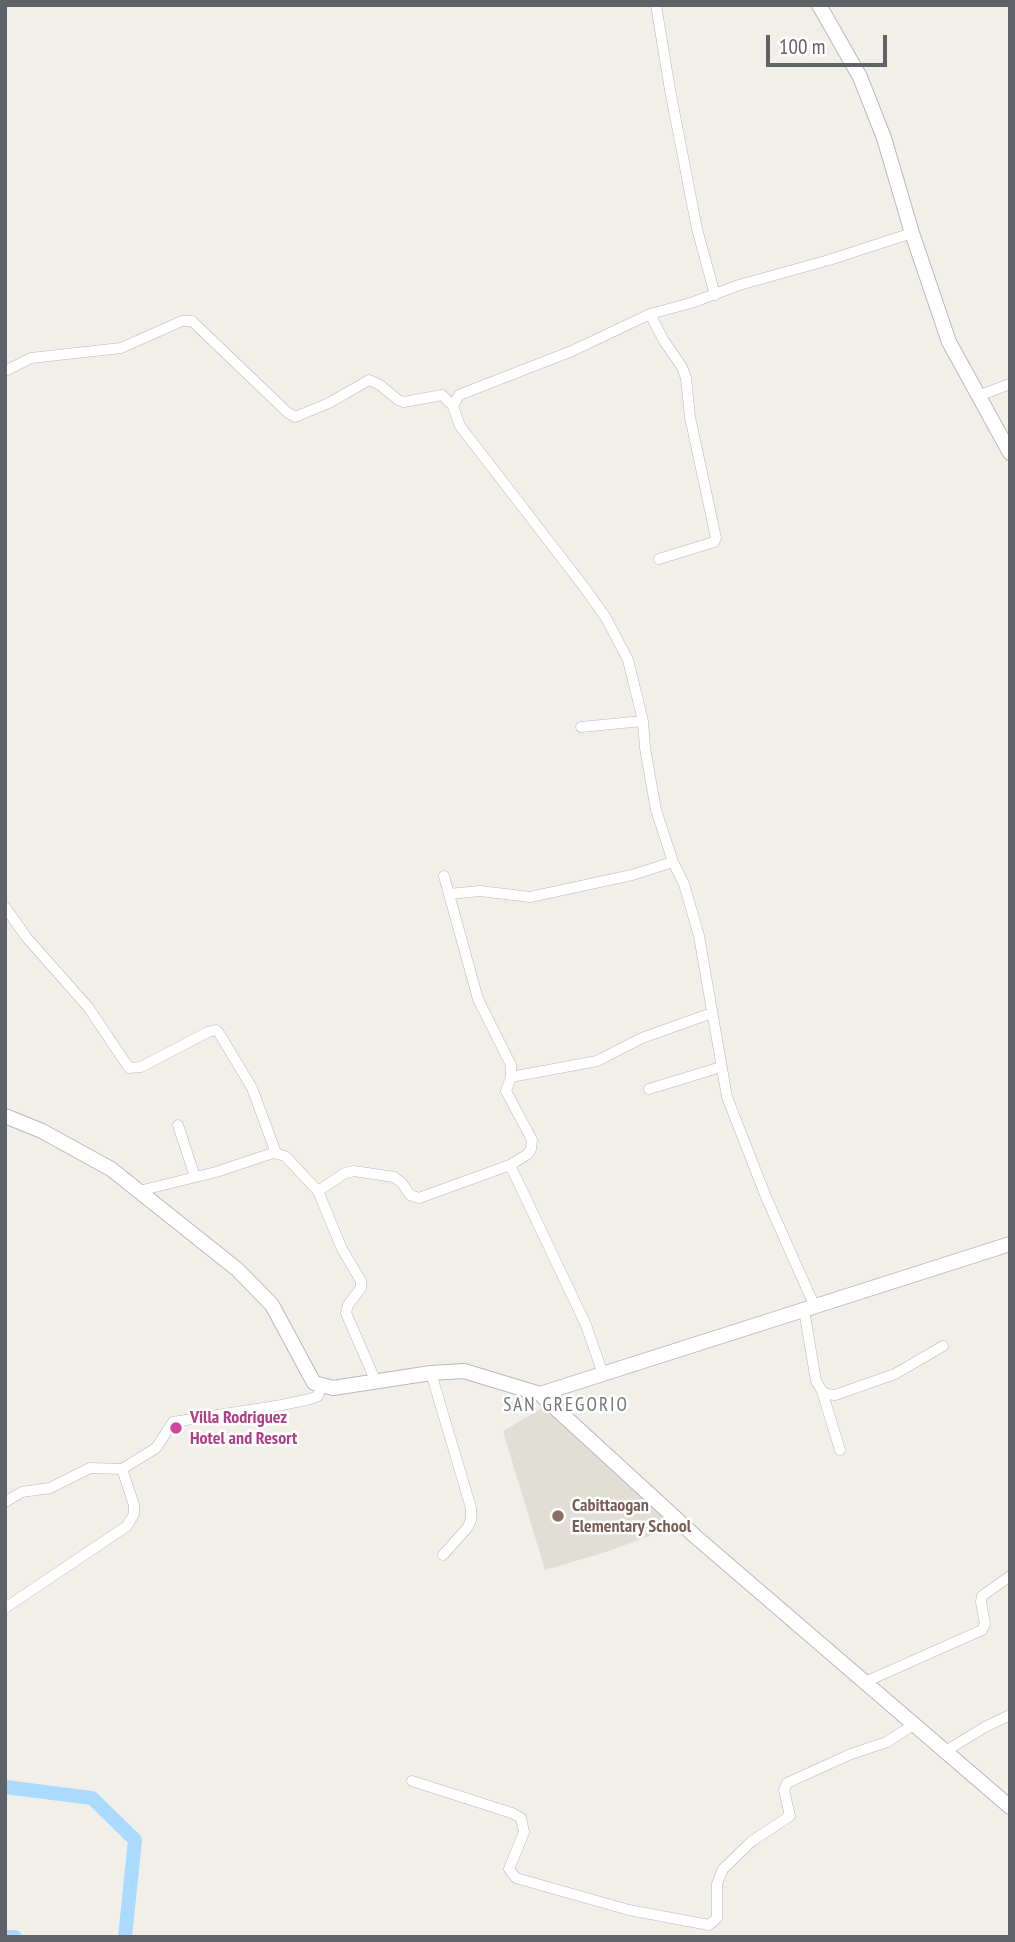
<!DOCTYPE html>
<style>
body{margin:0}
#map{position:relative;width:1015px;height:1942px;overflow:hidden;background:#f1efe8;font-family:"PT Sans Narrow",sans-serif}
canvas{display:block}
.frame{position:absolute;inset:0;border:7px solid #5f6368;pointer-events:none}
.scale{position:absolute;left:766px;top:35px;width:121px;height:32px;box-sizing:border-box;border:4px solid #5f6368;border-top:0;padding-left:9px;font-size:21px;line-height:24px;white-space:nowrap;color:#5f6368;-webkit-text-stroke:5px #fff;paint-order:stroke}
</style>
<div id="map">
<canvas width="1015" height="1942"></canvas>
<div class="frame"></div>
<div class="scale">100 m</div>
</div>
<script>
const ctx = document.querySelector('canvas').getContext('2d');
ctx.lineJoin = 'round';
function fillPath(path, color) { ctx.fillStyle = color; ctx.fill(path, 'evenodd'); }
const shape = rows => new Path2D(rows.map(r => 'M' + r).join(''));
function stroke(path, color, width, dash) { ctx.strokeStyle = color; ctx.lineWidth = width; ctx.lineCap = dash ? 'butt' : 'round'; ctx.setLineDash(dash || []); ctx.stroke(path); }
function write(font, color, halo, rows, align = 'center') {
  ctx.font = font + ' "PT Sans Narrow",sans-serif'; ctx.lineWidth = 5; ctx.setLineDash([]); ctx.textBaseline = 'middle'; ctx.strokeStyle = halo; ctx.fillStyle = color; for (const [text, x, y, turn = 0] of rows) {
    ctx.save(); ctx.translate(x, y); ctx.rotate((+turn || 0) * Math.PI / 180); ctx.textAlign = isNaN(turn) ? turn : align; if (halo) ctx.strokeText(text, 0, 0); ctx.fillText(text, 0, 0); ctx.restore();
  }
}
const education = shape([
 [544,1407,677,1526,603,1553,545,1570,503,1431]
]);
const river = shape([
 [5,1787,92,1798,135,1840,125,1937],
 [5,1937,15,1937]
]);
const street = shape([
 [656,5,670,90,697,229,715,295],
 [650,314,664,341,682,367,686,378,690,417,716,538,714,542,659,559],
 [5,371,31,358,121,348,182,321,192,321,287,412,295,417,329,403,369,380,380,385,398,400,404,402,442,395,453,406,459,395,572,351,650,314,691,303,739,285,829,260,912,233],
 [978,396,1010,384],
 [453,406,460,426,584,587,606,618,628,660,643,721,645,748,656,810,673,862,684,884,699,936,727,1097,766,1197,815,1307],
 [581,727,643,721],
 [444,876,478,999,511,1065,511,1077,506,1091,532,1140,531,1149,528,1154,510,1165],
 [449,894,480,891,530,897,632,875,673,862],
 [5,907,27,938,88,1007,129,1068,141,1067,208,1032,216,1030,219,1033,252,1088,276,1153],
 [511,1077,597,1061,642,1038,712,1013],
 [649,1089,721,1067],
 [178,1125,195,1177],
 [139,1191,216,1172,273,1153,285,1156,318,1191,342,1249,361,1281,361,1288,348,1305,346,1313,376,1382],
 [318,1191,345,1173,354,1171,394,1177,402,1183,410,1195,419,1198,510,1165,586,1325,603,1374],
 [804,1310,816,1381,822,1391,827,1394,835,1395,895,1374,943,1346],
 [431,1373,471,1508,471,1520,468,1527,443,1555],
 [822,1391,840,1450],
 [5,1502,22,1492,50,1488,90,1468,122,1469],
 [5,1608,127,1526,134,1514,134,1505,122,1469,156,1448,173,1422,282,1405,310,1399,318,1396,321,1386],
 [865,1682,982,1630,985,1624,981,1602,982,1596,1010,1576],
 [944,1752,985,1727,1010,1715],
 [412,1781,512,1813,521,1818,524,1832,509,1869,516,1878,629,1910,709,1925,717,1918,717,1884,723,1869,752,1841,790,1816,784,1790,787,1783,851,1754,887,1742,913,1725]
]);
const secondary = shape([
 [819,5,860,77,884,138,912,233,949,342,1010,453],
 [5,1116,42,1131,111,1169,238,1270,272,1305,314,1383,333,1388,431,1373,464,1371,540,1394,696,1537,1010,1807],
 [540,1394,1010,1244]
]);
const markers = [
 [176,1428,7,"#d1479c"],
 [558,1516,7,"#8d6e63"]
];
const hotelNames = [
 ["Villa Rodriguez",190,1418],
 ["Hotel and Resort",190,1439]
];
const educationNames = [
 ["Cabittaogan",572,1506],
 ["Elementary School",572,1527]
];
const neighbourhoodNames = [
 ["SAN GREGORIO",566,1406]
];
fillPath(education, '#e1ded6');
stroke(river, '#aadaff', 14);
stroke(street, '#b5b8bc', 11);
stroke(secondary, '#b6babf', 16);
stroke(street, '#fff', 10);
stroke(secondary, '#fff', 14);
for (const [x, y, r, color] of markers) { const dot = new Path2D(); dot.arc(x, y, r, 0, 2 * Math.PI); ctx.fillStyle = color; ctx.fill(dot); stroke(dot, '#fff', 2.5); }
write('bold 18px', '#b23c85', '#fff', hotelNames, 'left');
write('bold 18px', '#785e54', '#fff', educationNames, 'left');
ctx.letterSpacing = '2px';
write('19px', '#70757a', '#fff', neighbourhoodNames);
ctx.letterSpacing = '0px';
</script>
